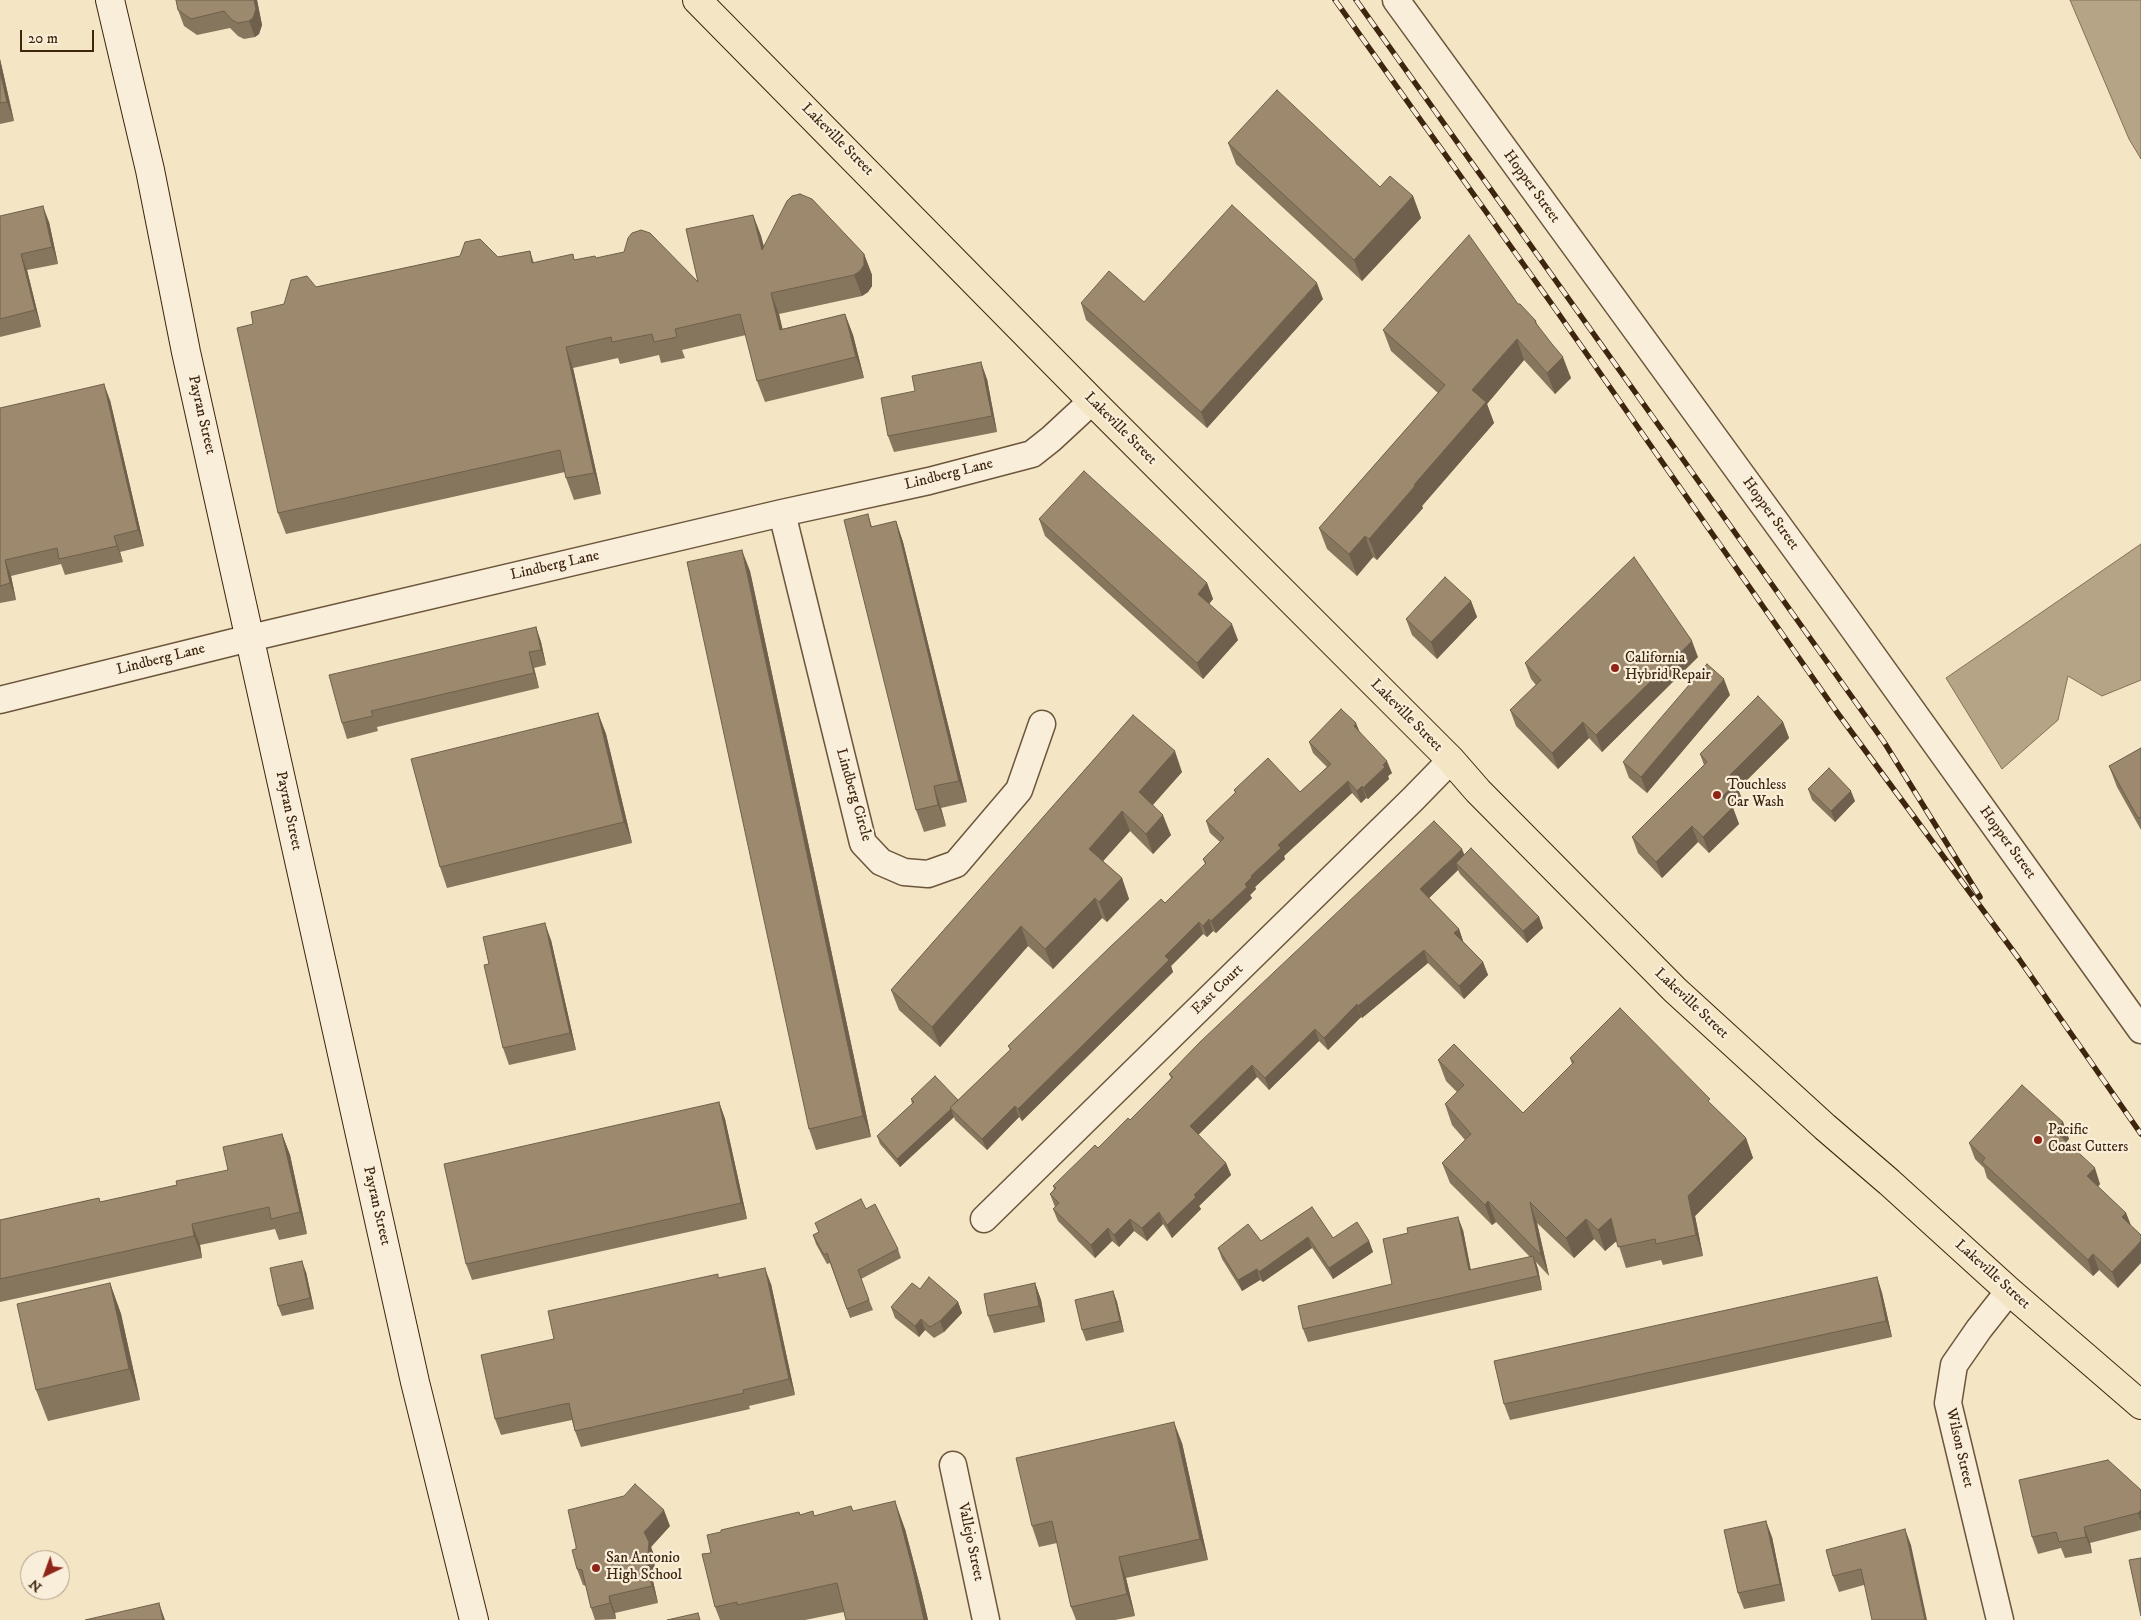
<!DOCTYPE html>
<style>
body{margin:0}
#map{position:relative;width:2141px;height:1620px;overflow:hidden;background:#f4e5c4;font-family:"IM FELL DW Pica",serif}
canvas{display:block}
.north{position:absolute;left:20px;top:1550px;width:50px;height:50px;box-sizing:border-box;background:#f8eed9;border:1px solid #ae9e88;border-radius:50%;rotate:222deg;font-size:14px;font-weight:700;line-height:20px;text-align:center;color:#3e250e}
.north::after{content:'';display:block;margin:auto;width:18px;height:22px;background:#8f2418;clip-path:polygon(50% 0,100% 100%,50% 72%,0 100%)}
.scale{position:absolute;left:20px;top:30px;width:74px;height:22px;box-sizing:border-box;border:2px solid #3e250e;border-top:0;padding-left:6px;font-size:15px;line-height:18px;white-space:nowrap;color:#3e250e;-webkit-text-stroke:4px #f8eed9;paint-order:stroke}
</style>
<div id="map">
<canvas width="2141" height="1620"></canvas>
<div class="north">N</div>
<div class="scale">20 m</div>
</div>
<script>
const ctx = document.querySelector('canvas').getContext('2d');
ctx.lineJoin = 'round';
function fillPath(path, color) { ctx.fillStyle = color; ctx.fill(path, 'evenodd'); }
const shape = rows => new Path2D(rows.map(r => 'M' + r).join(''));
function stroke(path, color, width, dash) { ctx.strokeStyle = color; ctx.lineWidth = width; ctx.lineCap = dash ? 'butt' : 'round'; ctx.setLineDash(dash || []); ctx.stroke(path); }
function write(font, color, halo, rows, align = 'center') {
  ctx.font = font + ' "IM FELL DW Pica",serif'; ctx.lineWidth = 4.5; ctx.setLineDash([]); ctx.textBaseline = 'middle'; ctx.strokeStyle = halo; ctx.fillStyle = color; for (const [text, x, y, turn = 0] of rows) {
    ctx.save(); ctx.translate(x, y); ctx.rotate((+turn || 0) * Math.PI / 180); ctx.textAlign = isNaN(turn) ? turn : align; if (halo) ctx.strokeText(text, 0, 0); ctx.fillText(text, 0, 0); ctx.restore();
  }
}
const water = shape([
 [2070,0,2141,0,2141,159,2129,139,2070,0],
 [2141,544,2141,680,2102,696,2068,676,2058,720,2002,769,1946,678,2141,544]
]);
const minor = shape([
 [1396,0,1845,617,2141,1030],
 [782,513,863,843,881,862,904,872,928,874,956,864,1019,790,1042,724],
 [0,700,250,638,782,513,929,481,1032,454,1051,439,1092,401],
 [984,1219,1413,799,1451,760],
 [953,1465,986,1620],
 [2000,1620,1948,1403,1954,1365,1979,1329,2009,1291]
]);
const secondary = shape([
 [110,0,150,170,186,352,415,1382,474,1620]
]);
const primary = shape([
 [697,0,1092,401,1451,760,1478,791,1675,990,1825,1127,1889,1182,2009,1291,2141,1405]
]);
const rail = shape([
 [1335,0,1556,310,1836,711,2019,959,2141,1134],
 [1356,0,1884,742,1980,897]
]);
const wall = shape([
 [257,0,262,25,259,34,255,37,244,39,238,36,230,28,197,35,184,26,178,10],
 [0,59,14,121,0,124],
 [1228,143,1413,196,1421,218,1362,281,1236,164],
 [753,215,761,236,764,246,864,254,872,275,872,286,868,292,862,296,779,314,782,329,845,314,853,335,864,378,765,402,757,381,746,335,682,350,685,358,661,363,659,355,620,364,618,358,573,368,601,494,574,500,566,478,565,472,286,534,278,513,253,324,284,304,316,287,460,256,498,257,530,251,534,263,596,258,698,282],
 [0,216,49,222,58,264,27,270,41,327,0,337],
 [1323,299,1207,428,1086,320,1081,303],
 [1518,304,1536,321,1538,327,1571,378,1555,394,1524,360,1487,404,1494,423,1422,506,1423,508,1377,560,1373,557,1357,576,1327,549,1319,528,1438,393,1391,351,1383,330],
 [987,379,997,432,894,452,888,436],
 [110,400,144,546,120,552,123,562,65,575,61,564,11,576,16,600,0,603,0,408],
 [868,514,872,527,896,521,903,542,967,802,941,808,946,826,924,832,916,810],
 [1039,519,1207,583,1213,599,1209,604,1238,640,1203,679,1045,536],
 [750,571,871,1137,816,1150,809,1129],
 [1471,601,1477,617,1437,659,1412,635,1406,619],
 [536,627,541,642,546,665,534,668,539,688,377,727,378,731,347,739,342,723],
 [1698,657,1602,752,1589,738,1558,769,1516,726,1510,710,1536,685,1531,679,1525,663],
 [1730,695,1647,793,1629,778,1623,762],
 [598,713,606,734,632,843,447,888,440,867],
 [1133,715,1182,772,1153,805,1171,835,1153,854,1130,831,1103,861,1122,878,1129,899,1107,922,1102,918,1053,969,1028,946,940,1047,899,1010,891,990],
 [1783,722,1789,738,1738,789,1742,799,1733,808,1739,824,1709,853,1698,842,1662,878,1638,853,1632,837,1704,765,1700,754],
 [1359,732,1392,773,1388,776,1389,779,1368,799,1366,798,1361,803,1352,793,1284,856,1285,859,1255,887,1256,889,1250,895,1252,898,1216,933,1213,931,1207,937,1203,934,1171,966,1173,972,1022,1121,1019,1117,987,1150,955,1120,954,1117,900,1167,880,1144,877,1136,912,1104,911,1099,958,1100,1010,1050,1008,1046,1165,903,1205,864,1203,859,1220,842,1210,833,1206,821,1235,793,1234,790,1300,792,1327,767,1313,753,1309,742],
 [2141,748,2141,830,2117,787,2109,766],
 [1808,789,1855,801,1835,822,1812,800],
 [1464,854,1539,917,1543,928,1527,943,1460,874,1458,870,1429,898,1459,929,1463,941,1483,962,1488,975,1464,999,1428,963,1362,1018,1361,1017,1328,1050,1319,1041,1269,1090,1257,1077,1198,1135,1226,1163,1231,1175,1199,1206,1201,1209,1172,1238,1163,1224,1147,1241,1134,1231,1119,1247,1112,1241,1095,1258,1058,1221,1053,1209,1055,1207,1050,1194,1054,1189,1053,1186,1130,1120,1171,1078,1169,1074],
 [551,940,576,1050,509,1065,503,1048,489,964],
 [1570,1058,1713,1106,1746,1138,1753,1158,1695,1216,1703,1256,1663,1265,1661,1260,1626,1268,1617,1240,1605,1251,1594,1239,1574,1258,1537,1223,1549,1276,1536,1262,1538,1269,1542,1290,1308,1342,1303,1329,1392,1284,1463,1230,1471,1270,1530,1257,1496,1222,1492,1225,1450,1183,1442,1163,1465,1140,1452,1125,1445,1104,1457,1092,1446,1081,1438,1060,1523,1113,1572,1064],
 [719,1102,725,1119,747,1219,472,1280,466,1264],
 [2063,1122,2069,1139,2066,1142,2100,1184,2098,1187,2126,1213,2131,1225,2118,1288,2099,1270,2093,1276,1987,1178,1984,1168,1975,1159,1969,1143],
 [282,1134,290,1155,307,1234,279,1240,275,1229,200,1245,202,1258,0,1302,0,1220,99,1198,100,1202,177,1185,228,1170],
 [1312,1207,1333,1238,1369,1241,1373,1252,1333,1279,1312,1248,1263,1282,1260,1280,1242,1291,1222,1259,1218,1248,1261,1241],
 [866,1209,898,1249,901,1258,861,1279,873,1310,850,1318,830,1263,827,1264,816,1244,813,1235],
 [306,1272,314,1309,282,1316,278,1306],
 [1877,1277,1882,1293,1892,1337,1510,1420,1504,1404],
 [719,1278,771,1284,795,1395,749,1406,750,1409,581,1447,575,1431,572,1420,501,1435,495,1419,554,1339],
 [110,1283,121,1314,140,1400,48,1421,36,1390],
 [1035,1283,1041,1300,1045,1322,994,1333,988,1316],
 [920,1289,958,1302,962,1313,944,1332,934,1338,925,1330,919,1337,895,1318,891,1307],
 [1113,1291,1117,1302,1124,1332,1086,1341,1082,1330],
 [1182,1443,1208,1560,1126,1578,1135,1616,1115,1620,1076,1620,1071,1607,1057,1543,1039,1547,1032,1526],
 [2141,1490,2141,1530,2090,1543,2092,1553,2065,1558,2061,1548,2038,1554,2032,1537],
 [853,1511,905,1529,922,1594,928,1620,846,1620,844,1612,805,1620,720,1620,715,1607,711,1553,800,1515,815,1516],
 [670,1526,651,1547,655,1558,653,1581,658,1603,615,1613,616,1619,595,1620,591,1608,586,1586,583,1585,577,1569],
 [1772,1537,1785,1601,1744,1609,1738,1593],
 [1911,1545,1864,1585,1839,1592,1833,1576]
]);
const shadedWall = shape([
 [254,0,257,0,262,25,259,34,255,37,249,21],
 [0,59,14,121,7,102,0,71],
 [1413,196,1421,218,1362,281,1354,260],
 [43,206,49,222,58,264,52,247],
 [753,215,761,236,769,271,762,250],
 [21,254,27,270,41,327,35,310],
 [864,254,872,275,872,286,868,292,862,296,854,275],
 [1317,283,1323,299,1207,428,1201,412],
 [771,293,779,314,788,351,780,330],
 [845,314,853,335,864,378,856,357],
 [1517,339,1524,360,1487,404,1494,423,1422,506,1423,508,1377,560,1369,539,1414,485,1472,390],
 [566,347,573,368,601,494,594,473],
 [1563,357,1571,378,1555,394,1547,373],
 [981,362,987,379,997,432,992,416],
 [104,384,110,400,144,546,138,530],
 [896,521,903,542,967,802,959,781],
 [114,536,120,552,123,562,117,546],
 [1365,536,1373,557,1357,576,1349,554],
 [742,550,750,571,871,1137,863,1116],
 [5,560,11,576,16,600,10,583],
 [1207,583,1213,599,1204,610,1198,594],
 [1471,601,1477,617,1437,659,1431,642],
 [1232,624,1238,640,1203,679,1197,663],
 [536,627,541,642,546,665,541,650],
 [1692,641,1698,657,1602,752,1596,735],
 [529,652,534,668,539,688,534,673],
 [1724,679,1730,695,1647,793,1641,777],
 [598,713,606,734,632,843,624,822],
 [1583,722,1589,738,1558,769,1552,753],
 [1783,722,1789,738,1738,789,1742,799,1733,808,1739,824,1709,853,1703,837,1722,797,1729,776],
 [1356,723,1361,735,1354,726],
 [1175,751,1182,772,1146,812,1139,792],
 [1387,761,1392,773,1388,776,1389,779,1368,799,1363,788,1383,765],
 [1348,781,1352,793,1284,856,1285,859,1255,887,1256,889,1250,895,1252,898,1216,933,1211,921,1245,884,1251,876,1278,845],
 [934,786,941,808,946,826,938,805],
 [1362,786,1366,798,1361,803,1357,791],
 [1851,791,1855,801,1835,822,1831,811],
 [1122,811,1130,831,1096,869,1089,849],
 [1163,815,1171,835,1153,854,1146,834],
 [1692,826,1698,842,1662,878,1656,862],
 [1462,849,1467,861,1456,863,1458,870,1425,902,1420,889],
 [1122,878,1129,899,1107,922,1099,902],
 [1095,898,1102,918,1053,969,1045,949],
 [1539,917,1543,928,1527,943,1523,931],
 [1209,919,1213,931,1207,937,1203,926],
 [1199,922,1203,934,1171,966,1173,972,1022,1121,1018,1109,1165,956],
 [545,923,551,940,576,1050,570,1033],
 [1021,926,1028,946,940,1047,932,1027],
 [1459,929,1463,941,1459,945,1454,933],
 [1424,950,1428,963,1362,1018,1358,1006],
 [1483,962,1488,975,1464,999,1459,986],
 [1357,1004,1361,1017,1328,1050,1324,1038],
 [1315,1029,1319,1041,1269,1090,1265,1078],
 [1252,1065,1257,1077,1194,1139,1190,1126],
 [719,1102,725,1119,747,1219,741,1203],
 [1015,1106,1019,1117,987,1150,982,1139],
 [951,1109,954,1117,900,1167,897,1159],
 [2063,1122,2069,1139,2061,1147,2055,1131],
 [282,1134,290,1155,307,1234,300,1212],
 [1746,1138,1753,1158,1695,1216,1703,1256,1696,1235,1688,1196],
 [1226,1163,1231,1175,1199,1206,1201,1209,1172,1238,1167,1225,1194,1195],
 [2095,1168,2100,1184,2092,1192,2087,1176],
 [1488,1201,1496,1222,1492,1225,1485,1205],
 [1530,1202,1537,1223,1549,1276,1541,1255],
 [1159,1212,1163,1224,1147,1241,1142,1228],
 [2126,1213,2132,1229,2122,1217],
 [1458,1217,1463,1230,1473,1283,1469,1270],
 [1611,1218,1619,1239,1605,1251,1598,1230],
 [1130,1219,1134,1231,1119,1247,1114,1235],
 [1586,1219,1594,1239,1574,1258,1566,1238],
 [192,1224,200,1245,202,1258,194,1236],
 [1108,1228,1112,1241,1095,1258,1091,1245],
 [1308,1237,1312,1248,1263,1282,1259,1272],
 [1369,1241,1373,1252,1333,1279,1329,1268],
 [2141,1241,2141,1263,2118,1288,2112,1272],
 [2093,1254,2099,1270,2093,1276,2088,1260],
 [1533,1256,1538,1269,1542,1290,1538,1276],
 [302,1261,306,1272,314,1309,310,1298],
 [765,1268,771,1284,795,1395,789,1379],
 [1257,1269,1260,1280,1242,1291,1238,1280],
 [1877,1277,1882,1293,1892,1337,1886,1321],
 [110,1283,121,1314,140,1400,129,1369],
 [1035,1283,1041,1300,1045,1322,1039,1306],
 [1113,1291,1117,1302,1124,1332,1120,1321],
 [958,1302,962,1313,944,1332,940,1321],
 [921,1319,925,1330,919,1337,915,1326],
 [1174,1422,1182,1443,1208,1560,1200,1539],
 [895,1501,905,1529,922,1594,928,1620,924,1620],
 [664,1510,670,1526,651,1547,655,1558,653,1581,658,1603,652,1586,647,1565,644,1532],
 [2141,1510,2141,1521,2138,1513],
 [1766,1521,1772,1537,1785,1601,1780,1584],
 [2084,1527,2090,1543,2092,1553,2086,1537],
 [1905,1529,1911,1545,1927,1620,1925,1620],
 [1119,1557,1126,1578,1135,1616,1127,1594],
 [609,1596,615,1613,616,1619,610,1603],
 [159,1603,165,1620,163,1620]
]);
const building = shape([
 [176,0,254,0,256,9,253,18,249,21,238,23,232,20,224,11,191,19,178,10,176,0],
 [0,71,7,102,0,103,0,71],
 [1277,90,1380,187,1390,176,1413,196,1354,260,1228,143,1277,90],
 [800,194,812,199,864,254,864,265,860,271,854,275,771,293,780,330,845,314,856,357,757,381,740,314,675,329,677,337,654,342,652,334,612,342,611,337,566,347,594,473,566,478,560,450,278,513,237,328,253,324,251,312,284,304,291,280,307,276,316,287,460,256,465,242,480,239,498,257,530,251,532,263,573,254,574,260,595,256,596,258,624,252,628,238,632,233,641,230,650,233,698,282,686,229,753,215,762,250,787,201,792,196,800,194],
 [1232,205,1317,283,1201,412,1081,303,1109,271,1144,302,1232,205],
 [43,206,52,247,21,254,35,310,0,319,0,216,43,206],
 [1469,235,1518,304,1520,304,1536,321,1535,322,1552,344,1563,357,1547,373,1517,339,1472,390,1486,402,1414,485,1415,486,1369,539,1365,536,1349,554,1319,528,1445,385,1383,330,1469,235],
 [981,362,992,416,888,436,881,398,915,391,912,376,981,362],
 [104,384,138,530,114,536,117,546,59,559,57,548,5,560,10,583,0,586,0,408,104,384],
 [1084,471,1207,583,1198,594,1232,624,1197,663,1039,519,1084,471],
 [868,514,871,527,896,521,959,781,934,786,938,805,916,810,844,520,868,514],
 [742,550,863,1116,809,1129,687,562,742,550],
 [1634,557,1692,641,1596,735,1583,722,1552,753,1510,710,1541,680,1525,663,1634,557],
 [1445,577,1471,601,1431,642,1406,619,1445,577],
 [536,627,541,650,529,652,534,673,371,711,373,716,342,723,329,675,536,627],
 [1707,664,1724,679,1641,777,1623,762,1707,664],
 [1758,696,1783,722,1729,776,1736,783,1722,797,1733,807,1703,837,1692,826,1656,862,1632,837,1707,762,1700,754,1758,696],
 [1341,709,1356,723,1354,726,1387,761,1383,765,1385,767,1363,788,1362,786,1357,791,1348,781,1278,845,1281,848,1251,876,1252,877,1245,884,1247,887,1211,921,1209,919,1203,926,1199,922,1165,956,1169,960,1018,1109,1015,1106,982,1139,950,1108,1011,1049,1008,1046,1110,947,1161,899,1165,903,1206,863,1203,859,1224,838,1206,821,1236,792,1234,790,1268,758,1300,792,1331,764,1309,742,1341,709],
 [598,713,624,822,440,867,411,759,598,713],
 [1133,715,1175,751,1139,792,1163,815,1146,834,1122,811,1089,849,1122,878,1099,902,1095,898,1045,949,1021,926,932,1027,891,990,1133,715],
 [2141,748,2141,817,2138,818,2109,766,2141,748],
 [1829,768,1851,791,1831,811,1808,789,1829,768],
 [1434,821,1462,849,1420,889,1459,929,1454,933,1483,962,1459,986,1424,950,1358,1006,1357,1004,1324,1038,1315,1029,1265,1078,1252,1065,1190,1126,1226,1163,1194,1195,1196,1197,1167,1225,1159,1212,1142,1228,1130,1219,1114,1235,1108,1228,1091,1245,1053,1209,1059,1203,1050,1194,1056,1188,1053,1186,1095,1145,1098,1148,1128,1118,1130,1120,1173,1077,1169,1074,1200,1042,1434,821],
 [1471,848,1539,917,1523,931,1456,863,1471,848],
 [545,923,570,1033,503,1048,484,965,489,964,483,937,545,923],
 [1620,1008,1710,1099,1708,1101,1746,1138,1688,1196,1696,1235,1656,1244,1655,1239,1618,1247,1611,1218,1598,1230,1586,1219,1566,1238,1530,1202,1541,1255,1488,1201,1485,1205,1442,1163,1471,1134,1445,1104,1464,1085,1438,1060,1454,1044,1523,1113,1574,1062,1570,1058,1620,1008],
 [935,1076,958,1100,950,1108,951,1109,897,1159,877,1136,914,1102,911,1099,935,1076],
 [2022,1085,2063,1122,2055,1131,2095,1168,2087,1176,2126,1213,2122,1217,2141,1235,2141,1241,2112,1272,2093,1254,2088,1260,1982,1162,1985,1158,1969,1143,2022,1085],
 [719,1102,741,1203,466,1264,444,1164,719,1102],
 [282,1134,300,1212,271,1219,269,1207,192,1224,194,1236,0,1279,0,1220,99,1198,100,1202,177,1185,176,1181,228,1170,223,1147,282,1134],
 [861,1199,866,1209,875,1204,898,1249,858,1270,869,1300,847,1309,827,1253,824,1255,813,1235,819,1232,815,1223,861,1199],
 [1312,1207,1333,1238,1357,1222,1369,1241,1329,1268,1308,1237,1259,1272,1257,1269,1238,1280,1218,1248,1248,1224,1261,1241,1312,1207],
 [1458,1217,1469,1270,1533,1256,1538,1276,1303,1329,1298,1306,1392,1284,1383,1239,1408,1233,1407,1228,1458,1217],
 [302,1261,310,1298,278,1306,270,1268,302,1261],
 [765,1268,789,1379,743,1390,744,1393,575,1431,569,1403,495,1419,481,1355,554,1339,548,1311,718,1274,718,1278,765,1268],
 [929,1277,958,1302,940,1321,930,1327,921,1319,915,1326,891,1307,912,1283,920,1289,929,1277],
 [1877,1277,1886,1321,1504,1404,1494,1361,1877,1277],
 [110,1283,129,1369,36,1390,17,1304,110,1283],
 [1035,1283,1039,1306,988,1316,984,1294,1035,1283],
 [1113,1291,1120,1321,1082,1330,1075,1300,1113,1291],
 [1174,1422,1200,1539,1119,1557,1127,1594,1071,1607,1052,1521,1032,1526,1016,1458,1174,1422],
 [2108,1460,2141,1490,2141,1510,2138,1513,2084,1527,2086,1537,2059,1542,2056,1532,2032,1537,2019,1480,2108,1460],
 [635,1484,664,1510,644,1532,649,1542,647,1565,652,1586,609,1596,610,1603,591,1608,582,1570,577,1569,572,1550,576,1549,576,1546,568,1510,624,1496,635,1484],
 [895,1501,912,1566,924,1620,846,1620,837,1583,737,1605,737,1602,715,1607,702,1554,711,1553,707,1535,721,1532,721,1530,799,1512,800,1515,813,1511,814,1516,851,1506,853,1511,895,1501],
 [1766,1521,1780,1584,1738,1593,1724,1530,1766,1521],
 [1905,1529,1925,1620,1872,1620,1861,1569,1833,1576,1826,1550,1905,1529],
 [2141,1558,2141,1616,2129,1560,2141,1558],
 [159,1603,163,1620,85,1620,159,1603],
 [698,1613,700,1620,667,1620,698,1613]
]);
const markers = [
 [1615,668,5,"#8f2418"],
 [1717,795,5,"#8f2418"],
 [2038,1140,5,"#8f2418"],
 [596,1568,5,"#8f2418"]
];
const streetNames = [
 ["Lakeville Street",837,140,45],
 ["Hopper Street",1531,187,54],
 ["Payran Street",201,415,77],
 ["Lakeville Street",1120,429,45],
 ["Lindberg Lane",949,475,-14],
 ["Hopper Street",1770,514,54],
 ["Lindberg Lane",555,566,-13],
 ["Lindberg Lane",161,660,-14],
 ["Lakeville Street",1406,716,45],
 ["Lindberg Circle",853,795,74],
 ["Payran Street",288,811,78],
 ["Hopper Street",2007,843,54],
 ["East Court",1218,990,-44],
 ["Lakeville Street",1691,1004,43],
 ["Payran Street",376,1206,77],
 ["Lakeville Street",1992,1275,42],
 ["Wilson Street",1959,1448,77],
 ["Vallejo Street",970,1542,78]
];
const poiNames = [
 ["California",1625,659],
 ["Hybrid Repair",1625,676],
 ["Touchless",1727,786],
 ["Car Wash",1727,803],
 ["Pacific",2048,1131],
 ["Coast Cutters",2048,1148],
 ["San Antonio",606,1559],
 ["High School",606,1576]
];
fillPath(water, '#b6a486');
stroke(water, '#867156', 1);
stroke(minor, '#6c553c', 29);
stroke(secondary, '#3e250e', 30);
stroke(primary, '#3e250e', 30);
stroke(minor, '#f8eed9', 26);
stroke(secondary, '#f8eed9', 28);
stroke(primary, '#f4e5c4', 28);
stroke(rail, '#3e250e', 5.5);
stroke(rail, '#f8eed9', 4, [11]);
fillPath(wall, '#87765e');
fillPath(shadedWall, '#6e604c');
fillPath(building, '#9d896d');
stroke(building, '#6e604c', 1);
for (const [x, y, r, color] of markers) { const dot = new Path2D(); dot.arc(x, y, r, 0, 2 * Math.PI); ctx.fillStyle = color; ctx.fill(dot); stroke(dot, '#f8eed9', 2); }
write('15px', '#3e250e', '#f8eed9', streetNames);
write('15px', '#3e250e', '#f8eed9', poiNames, 'left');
</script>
